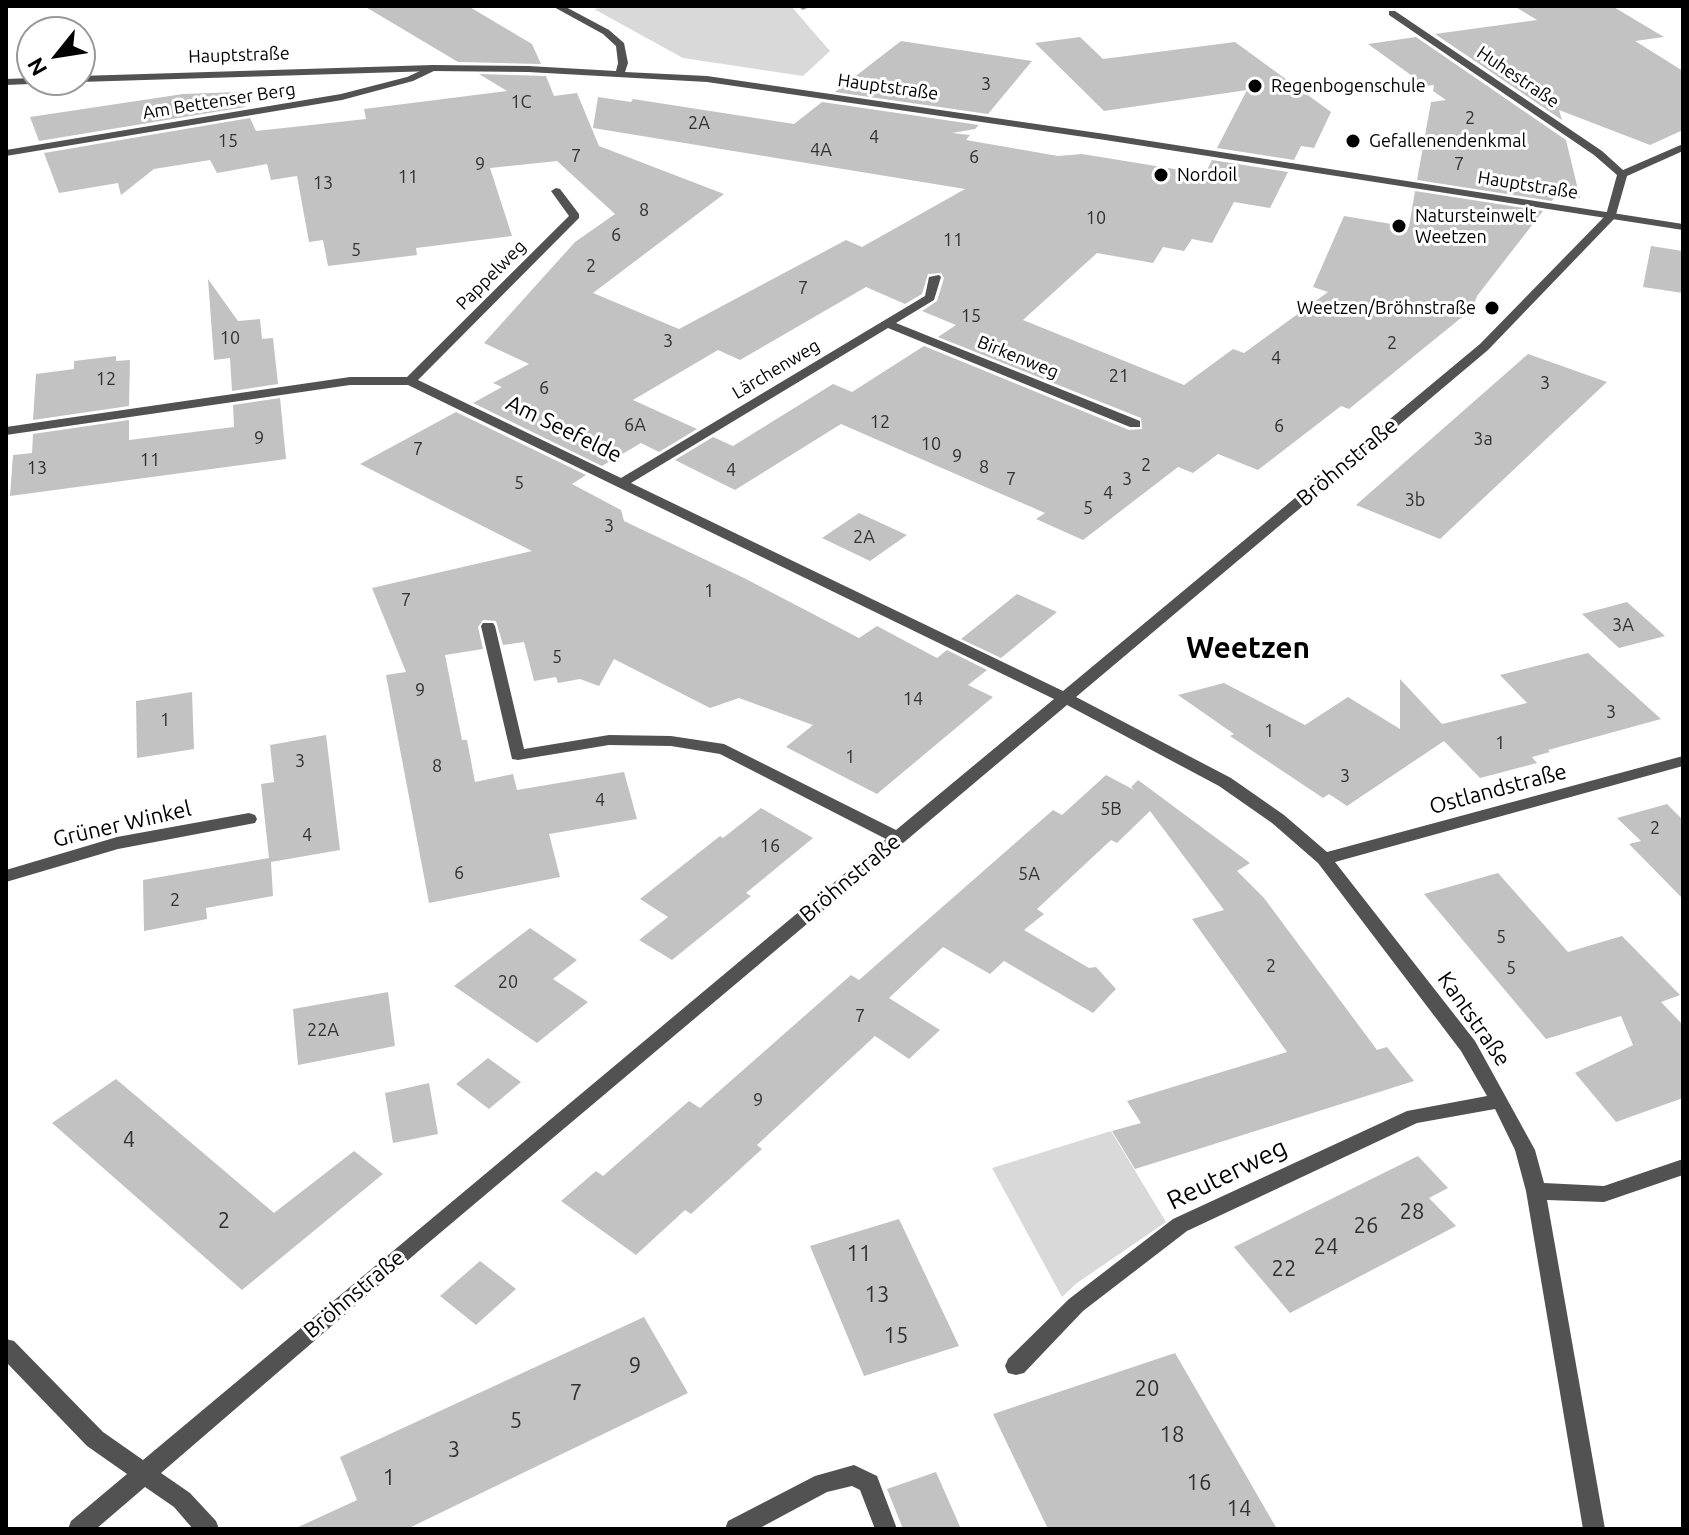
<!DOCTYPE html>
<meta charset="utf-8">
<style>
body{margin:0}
#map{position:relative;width:1689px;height:1535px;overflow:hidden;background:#fff;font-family:Ubuntu,sans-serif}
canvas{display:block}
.frame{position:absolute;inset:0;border:8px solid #000;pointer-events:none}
.north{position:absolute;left:16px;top:16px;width:80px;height:80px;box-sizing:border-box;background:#fff;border:2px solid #999;border-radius:50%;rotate:240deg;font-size:22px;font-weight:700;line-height:32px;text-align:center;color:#000}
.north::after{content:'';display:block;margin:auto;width:28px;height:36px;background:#000;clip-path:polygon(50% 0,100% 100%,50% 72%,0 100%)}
</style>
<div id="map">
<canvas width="1689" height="1535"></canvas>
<div class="frame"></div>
<div class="north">N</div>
</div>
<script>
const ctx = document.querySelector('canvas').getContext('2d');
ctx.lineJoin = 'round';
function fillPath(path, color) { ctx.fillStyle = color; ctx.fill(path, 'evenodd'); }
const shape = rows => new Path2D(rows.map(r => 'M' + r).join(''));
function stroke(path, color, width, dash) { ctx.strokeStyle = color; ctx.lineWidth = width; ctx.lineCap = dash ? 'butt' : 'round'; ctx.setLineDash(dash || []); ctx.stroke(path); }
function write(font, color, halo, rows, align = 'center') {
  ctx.font = font + ' Ubuntu,sans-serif'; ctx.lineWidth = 6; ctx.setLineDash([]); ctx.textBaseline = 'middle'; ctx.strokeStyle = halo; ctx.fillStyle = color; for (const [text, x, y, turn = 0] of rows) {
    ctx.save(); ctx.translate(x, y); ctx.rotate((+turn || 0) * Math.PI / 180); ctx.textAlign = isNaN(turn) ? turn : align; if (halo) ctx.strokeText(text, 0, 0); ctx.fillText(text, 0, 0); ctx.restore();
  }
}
const green = shape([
 [613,6,791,6,830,51,803,76,683,58,594,9],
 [1111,1131,1166,1222,1077,1283,1062,1297,992,1168]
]);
const stream = shape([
 [797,6,806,6,807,8,803,10,797,6]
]);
const building = shape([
 [364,6,468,6,532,44,541,64,458,62],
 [1514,6,1612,6,1664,37,1635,41,1683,71,1683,130,1650,145,1559,110,1562,120,1435,34,1537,20],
 [1080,37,1103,59,1235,42,1331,112,1314,148,1301,146,1294,160,1217,148,1247,90,1104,111,1035,43],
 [1416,37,1566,140,1580,198,1556,195,1552,201,1417,180,1431,102,1446,100,1433,91,1434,85,1426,86,1368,44],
 [901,41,1032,61,988,114,835,92],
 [479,74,546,76,554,96,577,93,599,146,724,194,593,293,679,329,846,240,862,247,965,189,593,128,598,97,631,102,633,99,794,124,822,102,979,125,975,129,952,133,970,135,966,140,1058,156,1082,154,1205,174,1212,160,1288,172,1270,208,1234,202,1212,243,1192,239,1184,251,1163,247,1153,263,1097,253,1023,320,1184,385,1233,349,1244,353,1328,292,1313,287,1344,216,1409,227,1415,191,1543,211,1477,296,1472,309,1349,409,1341,406,1258,470,1218,454,1193,473,1178,467,1083,540,1036,519,1045,513,841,424,735,490,675,460,713,437,733,446,833,384,852,392,924,346,1129,430,1142,429,1141,418,938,337,956,325,922,311,937,301,944,278,941,273,928,274,922,294,905,304,866,287,740,360,718,350,633,400,697,429,659,452,641,443,602,466,473,403,502,387,493,383,529,364,484,343,575,242,615,214,557,161,490,168,512,236,416,248,417,255,328,266,323,240,309,242,297,176,271,180,267,164,217,173,210,160,154,169,121,195,118,183,59,193,44,153,250,118,256,131,366,119,364,109,507,91],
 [237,92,245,107,39,141,30,117,183,94],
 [1651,246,1683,251,1683,293,1643,287],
 [208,279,238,321,260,319,262,339,273,338,278,384,232,391,230,358,214,360],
 [1528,354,1607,382,1440,539,1356,505],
 [116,356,116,361,130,360,129,406,33,420,36,374,74,369,74,361],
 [280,398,286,459,10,496,13,455,32,453,33,434,129,420,129,440,234,427,233,405],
 [456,412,586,475,572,484,621,510,624,521,744,578,859,638,877,626,937,658,947,650,987,670,968,685,993,697,877,794,786,747,813,725,739,698,710,708,614,659,599,686,580,679,558,683,556,677,534,681,524,642,503,645,496,621,483,620,478,627,483,649,445,655,462,740,467,740,475,782,513,774,517,790,624,772,637,819,549,834,560,877,429,903,386,675,406,672,372,588,532,551,360,464],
 [859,513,907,535,870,561,822,538],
 [1017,594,1057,612,1001,658,961,639],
 [1627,602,1665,636,1619,648,1582,614],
 [1588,653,1661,719,1548,750,1550,752,1532,757,1537,763,1480,778,1444,741,1347,806,1329,794,1323,798,1230,736,1234,734,1178,695,1224,683,1305,725,1348,697,1400,729,1400,679,1442,724,1527,703,1500,675],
 [192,692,194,749,137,758,136,701],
 [326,735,340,850,271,862,273,896,206,908,207,919,144,931,143,880,269,858,261,784,274,782,270,745],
 [1106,775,1134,790,1131,787,1138,780,1250,863,1237,871,1264,898,1377,1050,1387,1047,1414,1081,1135,1169,1112,1131,1141,1123,1127,1101,1287,1052,1192,919,1224,910,1150,811,1117,843,1111,840,1037,909,1044,914,1024,930,1089,968,1096,967,1116,989,1093,1013,1004,961,990,974,943,947,889,998,940,1030,909,1059,875,1036,757,1145,762,1149,691,1214,685,1210,636,1255,561,1201,596,1171,603,1176,689,1101,700,1108,851,975,859,980,1053,810,1062,815],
 [1667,804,1683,820,1683,899,1629,844,1641,841,1617,818],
 [761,808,813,838,746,893,751,896,672,960,639,940,668,917,640,899,720,836,723,838],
 [1498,873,1568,952,1622,936,1680,995,1661,1002,1683,1025,1683,1098,1616,1122,1575,1073,1633,1045,1621,1016,1546,1039,1424,894],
 [530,928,577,960,553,979,588,1002,537,1043,454,986],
 [388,992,395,1046,298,1065,293,1009],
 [488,1058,521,1082,489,1109,456,1084],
 [116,1079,274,1213,354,1151,383,1174,242,1290,52,1123],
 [429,1083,438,1134,393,1143,385,1093],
 [1418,1156,1448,1188,1429,1198,1456,1226,1290,1313,1234,1247],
 [899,1219,959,1346,864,1376,810,1246],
 [480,1261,516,1289,476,1325,440,1296],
 [644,1317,688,1393,407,1529,294,1529,357,1500,340,1457],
 [1175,1353,1277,1529,1048,1529,993,1414],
 [936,1472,961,1529,903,1529,887,1489]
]);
const minor = shape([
 [1389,11,1395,11,1602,151,1623,170,1683,144,1683,151,1627,176,1615,218,1488,350,1076,697,1231,778,1284,815,1327,852,1683,756,1683,766,1335,862,1475,1041,1535,1150,1544,1183,1604,1186,1683,1159,1683,1175,1604,1202,1547,1200,1605,1529,1583,1529,1526,1191,1515,1150,1495,1109,1417,1123,1187,1231,1083,1311,1024,1373,1016,1375,1008,1373,1005,1366,1008,1359,1069,1299,1173,1219,1407,1111,1487,1096,1461,1051,1318,863,1272,823,1219,786,1067,705,421,1249,161,1473,190,1493,216,1521,219,1529,193,1529,174,1507,145,1487,96,1529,68,1529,71,1521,127,1474,87,1446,6,1362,6,1339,14,1341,103,1432,143,1460,886,839,720,754,671,746,609,745,518,760,512,759,481,626,483,623,493,623,495,626,524,749,609,735,671,736,724,744,896,830,1054,699,408,385,350,385,6,435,6,427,350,377,407,377,569,216,551,191,556,188,560,189,579,214,579,218,418,380,621,478,925,296,929,277,939,275,941,277,934,300,896,323,1140,421,1140,427,1130,427,888,328,631,483,1063,691,1480,344,1606,215,1617,175,1594,155,1389,15,1389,11],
 [433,65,438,68,436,70,413,81,342,100,6,156,6,150,341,94,407,77,433,65],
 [249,813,255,815,257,819,255,823,118,849,6,882,6,870,117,837,249,813],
 [854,1465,877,1476,897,1529,875,1529,860,1490,852,1486,827,1492,758,1529,725,1529,728,1521,815,1476,854,1465]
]);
const tertiary = shape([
 [552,6,564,6,609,30,624,43,628,63,625,72,707,76,1105,134,1683,224,1683,230,1105,140,707,82,528,72,433,71,80,82,76,80,80,80,80,76,433,65,528,66,616,71,618,63,616,46,603,34,552,6],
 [32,78,32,80,60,80,55,83,6,85,6,79,32,78]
]);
const markers = [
 [1255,86,8,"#000"],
 [1353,141,8,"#000"],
 [1161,175,8,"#000"],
 [1399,226,8,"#000"],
 [1492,308,8,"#000"]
];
const farStreetnames = [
 ["Hauptstraße",239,55,-2],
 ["Huhestraße",1518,77,34],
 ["Hauptstraße",888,87,8],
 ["Am Bettenser Berg",219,101,-9],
 ["Hauptstraße",1528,185,9],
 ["Pappelweg",491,275,-45],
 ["Birkenweg",1018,357,22],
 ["Lärchenweg",776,369,-31]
];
const numberNames = [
 ["3",986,84],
 ["1C",521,102],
 ["2",1470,118],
 ["2A",699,123],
 ["4",874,137],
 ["15",228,141],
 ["4A",821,150],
 ["7",576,156],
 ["6",974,157],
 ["9",480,164],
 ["7",1459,164],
 ["11",408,177],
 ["13",323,183],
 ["8",644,210],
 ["10",1096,218],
 ["6",616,235],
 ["11",953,240],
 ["5",356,250],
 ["2",591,266],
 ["7",803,288],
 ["15",971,316],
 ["10",230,338],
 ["3",668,341],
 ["2",1392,343],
 ["4",1276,358],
 ["21",1119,376],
 ["12",106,379],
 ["3",1545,383],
 ["6",544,388],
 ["12",880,422],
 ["6A",635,425],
 ["6",1279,426],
 ["9",259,438],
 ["3a",1483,439],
 ["10",931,444],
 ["7",418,449],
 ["9",957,456],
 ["11",150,460],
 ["2",1146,465],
 ["8",984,467],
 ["13",37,468],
 ["4",731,470],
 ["7",1011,479],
 ["3",1127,479],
 ["5",519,483],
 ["4",1108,493],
 ["3b",1415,500],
 ["5",1088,508],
 ["3",609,526],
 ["2A",864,537],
 ["1",709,591],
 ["7",406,600],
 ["3A",1623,625],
 ["5",557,657],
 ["9",420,690],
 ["14",913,699],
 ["3",1611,712],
 ["1",165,720],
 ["1",1269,731],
 ["1",1500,743],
 ["1",850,757],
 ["3",300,761],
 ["8",437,766],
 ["3",1345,776],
 ["4",600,800],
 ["5B",1111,809],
 ["2",1655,828],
 ["4",307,835],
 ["16",770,846],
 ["6",459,873],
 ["5A",1029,874],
 ["2",175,900],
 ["5",1501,937],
 ["2",1271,966],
 ["5",1511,968],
 ["20",508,982],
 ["7",860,1016],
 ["22A",323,1030],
 ["9",758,1100]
];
const farPoinames = [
 ["Regenbogenschule",1271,86],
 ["Gefallenendenkmal",1369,141],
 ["Nordoil",1177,175],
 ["Natursteinwelt",1415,216],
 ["Weetzen",1415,237],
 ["Weetzen/Bröhnstraße",1476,308,"right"]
];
const streetNames = [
 ["Am Seefelde",564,429,26],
 ["Bröhnstraße",1347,462,-40],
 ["Ostlandstraße",1498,789,-15],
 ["Grüner Winkel",122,824,-13],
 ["Bröhnstraße",850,878,-40],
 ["Kantstraße",1474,1019,55],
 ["Bröhnstraße",354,1294,-40]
];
const nearNumbernames = [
 ["4",129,1140],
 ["28",1412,1212],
 ["2",224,1221],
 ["26",1366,1226],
 ["24",1326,1247],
 ["11",859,1254],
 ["22",1284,1269],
 ["13",877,1295],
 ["15",896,1336],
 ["9",635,1366],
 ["20",1147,1389],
 ["7",576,1393],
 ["5",516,1421],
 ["18",1172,1435],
 ["3",454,1450],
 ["1",389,1478],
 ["16",1199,1483],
 ["14",1239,1509]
];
const nearStreetnames = [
 ["Reuterweg",1227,1174,-26]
];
const districtNames = [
 ["Weetzen",1248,648]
];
fillPath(green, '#d9d9d9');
fillPath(stream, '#a0a0a0');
fillPath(building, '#c2c2c2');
fillPath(minor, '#525252');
fillPath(tertiary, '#525252');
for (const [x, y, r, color] of markers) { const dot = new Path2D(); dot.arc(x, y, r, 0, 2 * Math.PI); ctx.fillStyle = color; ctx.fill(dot); stroke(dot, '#fff', 3); }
write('18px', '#000', '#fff', farStreetnames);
write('18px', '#303030', null, numberNames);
write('18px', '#000', '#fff', farPoinames, 'left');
write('22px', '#000', '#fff', streetNames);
write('22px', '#303030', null, nearNumbernames);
write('26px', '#000', '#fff', nearStreetnames);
write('bold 30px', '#000', '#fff', districtNames);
</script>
